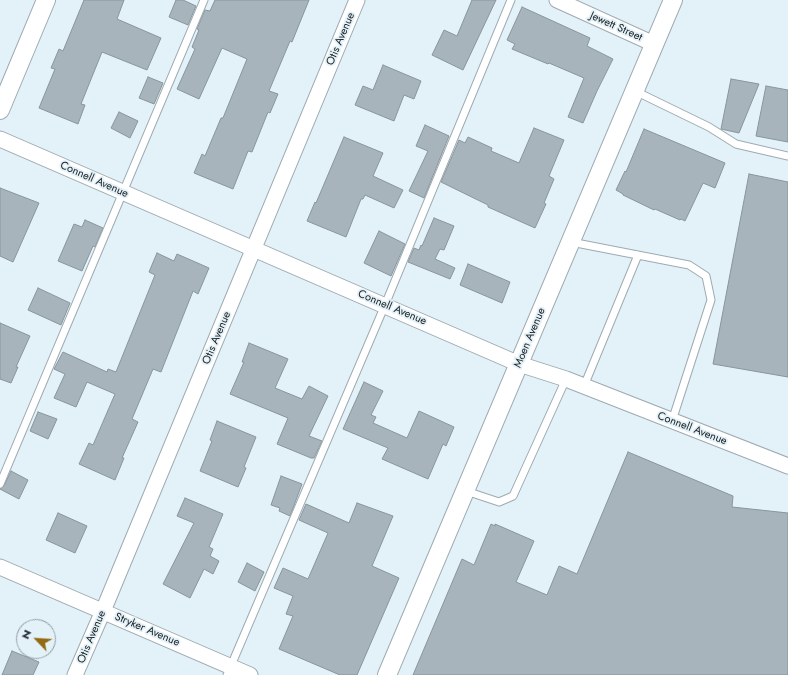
<!DOCTYPE html>
<style>
body{margin:0}
#map{position:relative;width:788px;height:675px;overflow:hidden;background:#e3f1f8;font-family:Jost,sans-serif}
canvas{display:block}
.north{position:absolute;left:16px;top:619px;width:40px;height:40px;box-sizing:border-box;background:#e3f1f8;border:1px solid #929da2;border-radius:50%;rotate:295deg;font-size:11px;font-weight:700;line-height:16px;text-align:center;color:#191e21}
.north::after{content:'';display:block;margin:auto;width:14px;height:18px;background:#926a12;clip-path:polygon(50% 0,100% 100%,50% 72%,0 100%)}
</style>
<div id="map">
<canvas width="788" height="675"></canvas>
<div class="north">N</div>
</div>
<script>
const ctx = document.querySelector('canvas').getContext('2d');
ctx.lineJoin = 'round';
function fillPath(path, color) { ctx.fillStyle = color; ctx.fill(path, 'evenodd'); }
const shape = rows => new Path2D(rows.map(r => 'M' + r).join(''));
function stroke(path, color, width, dash) { ctx.strokeStyle = color; ctx.lineWidth = width; ctx.lineCap = dash ? 'butt' : 'round'; ctx.setLineDash(dash || []); ctx.stroke(path); }
function write(font, color, halo, rows, align = 'center') {
  ctx.font = font + ' Jost,sans-serif'; ctx.lineWidth = 3.5; ctx.setLineDash([]); ctx.textBaseline = 'middle'; ctx.strokeStyle = halo; ctx.fillStyle = color; for (const [text, x, y, turn = 0] of rows) {
    ctx.save(); ctx.translate(x, y); ctx.rotate((+turn || 0) * Math.PI / 180); ctx.textAlign = isNaN(turn) ? turn : align; if (halo) ctx.strokeText(text, 0, 0); ctx.fillText(text, 0, 0); ctx.restore();
  }
}
const building = shape([
 [84,0,124,0,117,19,161,38,147,70,102,52,81,104,85,105,78,124,39,108,55,69,51,68,59,49,63,51,84,0],
 [176,0,183,0,196,6,188,25,169,17,176,0],
 [215,0,309,0,292,42,290,41,269,91,278,94,270,113,268,112,252,152,248,151,233,189,194,173,202,154,205,156,221,118,223,118,247,59,222,48,199,99,177,89,195,49,192,47,199,30,197,29,205,10,210,11,215,0],
 [472,0,496,0,463,70,432,55,444,30,457,36,472,0],
 [522,7,590,38,587,46,613,59,597,91,583,123,568,117,584,78,549,63,548,64,512,49,515,44,507,40,522,7],
 [383,65,421,81,414,99,404,95,394,121,355,105,363,86,373,90,383,65],
 [148,77,163,83,154,104,139,98,148,77],
 [731,79,759,84,739,133,721,129,731,79],
 [766,86,788,90,788,142,756,136,766,86],
 [119,112,138,121,130,138,111,128,119,112],
 [425,125,449,136,424,198,409,191,428,151,416,146,425,125],
 [534,128,564,140,549,176,554,179,544,203,546,204,535,228,488,207,488,205,441,182,459,140,465,143,468,137,492,148,491,151,519,163,534,128],
 [644,129,725,163,715,188,703,183,685,221,681,219,680,220,655,209,654,210,623,195,623,194,616,190,625,171,626,172,644,129],
 [344,137,383,153,373,176,403,190,394,208,365,195,363,199,361,199,346,237,307,221,315,202,316,203,344,137],
 [749,174,788,182,788,377,713,364,749,174],
 [0,188,39,203,13,262,0,256,0,188],
 [434,218,454,226,444,250,440,249,435,259,455,268,450,279,408,262,414,248,419,250,421,245,422,246,434,218],
 [85,220,103,228,95,247,93,246,82,271,58,261,74,224,82,227,85,220],
 [379,231,405,244,391,276,364,263,379,231],
 [157,253,174,261,177,254,209,268,198,294,193,291,161,372,153,369,132,419,138,422,122,458,124,458,115,480,79,464,89,443,93,445,115,394,87,382,76,407,54,398,65,374,54,369,63,352,107,372,108,369,116,372,155,275,149,272,157,253],
 [468,264,510,282,502,303,460,285,468,264],
 [38,288,70,303,61,325,28,310,38,288],
 [0,323,30,336,16,367,18,367,11,383,0,379,0,323],
 [249,343,288,359,275,388,302,399,309,386,328,396,309,436,322,441,314,458,311,458,277,444,288,418,230,394,244,362,242,362,249,343],
 [364,382,383,391,371,415,376,417,373,423,407,438,419,411,454,427,446,446,443,444,428,479,382,459,388,448,343,429,364,382],
 [38,412,57,419,48,439,30,431,38,412],
 [217,421,256,437,244,467,246,468,238,487,200,471,212,441,210,440,217,421],
 [628,452,733,496,732,507,788,513,788,675,413,675,462,559,474,565,491,524,495,526,495,524,534,541,516,582,547,595,559,566,577,574,628,452],
 [11,471,28,480,19,499,0,489,4,486,11,471],
 [281,476,302,484,290,516,279,511,280,508,271,505,281,476],
 [185,498,223,514,209,547,213,549,210,556,219,561,213,574,204,569,190,598,163,584,194,523,177,516,185,498],
 [357,503,393,516,372,566,399,578,357,675,340,675,279,649,293,616,286,614,293,596,274,588,283,568,308,579,328,533,299,520,306,504,349,523,357,503],
 [58,513,87,526,75,553,46,540,58,513],
 [247,563,264,572,255,591,238,582,247,563],
 [12,651,39,662,33,675,2,675,12,651]
]);
const service = shape([
 [635,91,709,127,736,144,788,156],
 [571,242,689,265,706,276,711,300,672,421],
 [584,386,638,255],
 [0,484,204,0],
 [466,491,499,502,513,496,566,379],
 [227,675,385,305,511,0]
]);
const minor = shape([
 [557,0,654,44],
 [0,139,519,364,566,379,788,466],
 [0,567,250,675],
 [75,675,103,611,357,0]
]);
const tertiary = shape([
 [0,110,46,0],
 [387,675,673,0]
]);
const streetNames = [
 ["Jewett Street",616,27,24],
 ["Otis Avenue",341,39,-67],
 ["Connell Avenue",94,180,24],
 ["Connell Avenue",392,308,23],
 ["Otis Avenue",217,338,-67],
 ["Moen Avenue",530,338,-67],
 ["Connell Avenue",692,429,21],
 ["Stryker Avenue",147,630,23],
 ["Otis Avenue",92,637,-67]
];
fillPath(building, '#a7b4bc');
stroke(building, '#88959c', 1);
stroke(service, '#9eabb2', 9);
stroke(minor, '#9eabb2', 17);
stroke(tertiary, '#9eabb2', 20);
stroke(service, '#fff', 7);
stroke(minor, '#fff', 15);
stroke(tertiary, '#fff', 18);
write('11px', '#191e21', '#e3f1f8', streetNames);
</script>
